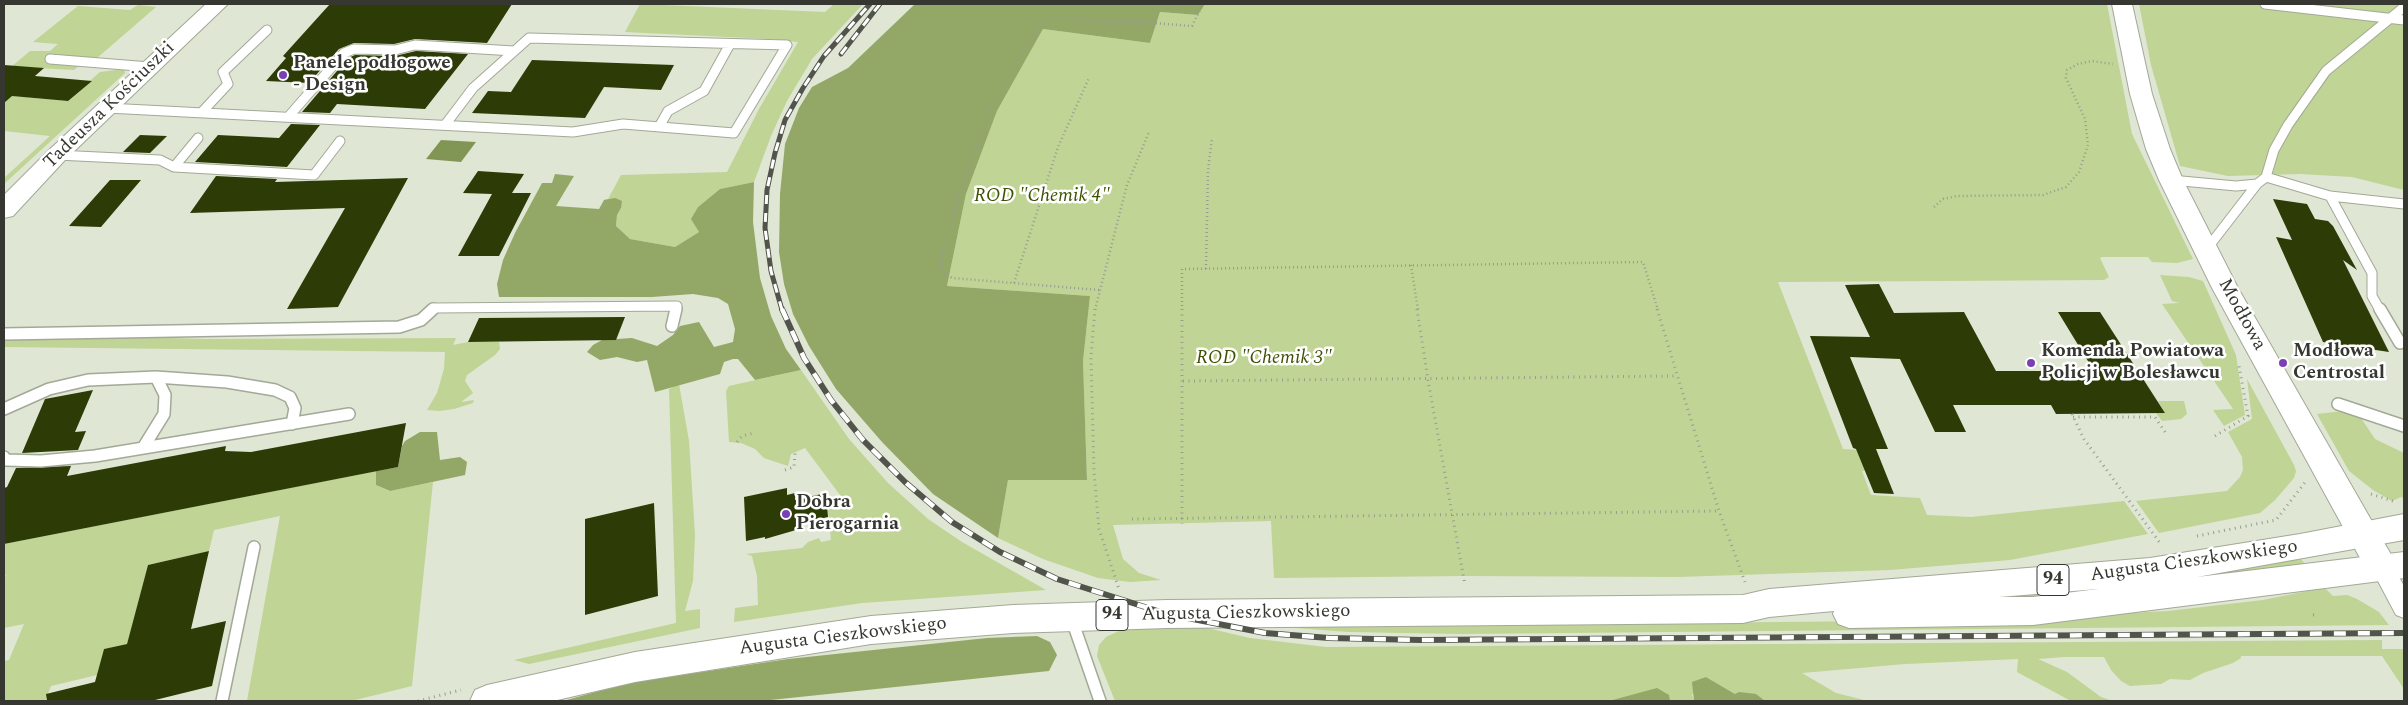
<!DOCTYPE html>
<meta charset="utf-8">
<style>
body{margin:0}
#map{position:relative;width:2408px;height:705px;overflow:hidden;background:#dfe6d3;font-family:Spectral,serif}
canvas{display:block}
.frame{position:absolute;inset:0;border:5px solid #353730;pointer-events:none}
</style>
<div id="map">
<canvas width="2408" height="705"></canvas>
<div class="frame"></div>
</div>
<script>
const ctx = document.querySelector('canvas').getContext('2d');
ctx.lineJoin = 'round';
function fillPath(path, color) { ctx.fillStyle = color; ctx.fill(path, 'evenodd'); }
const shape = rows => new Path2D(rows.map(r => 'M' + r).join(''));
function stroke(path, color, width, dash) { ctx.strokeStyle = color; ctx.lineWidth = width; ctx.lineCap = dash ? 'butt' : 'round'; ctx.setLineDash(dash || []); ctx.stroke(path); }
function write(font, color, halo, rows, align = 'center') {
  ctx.font = font + ' Spectral,serif'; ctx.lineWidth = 5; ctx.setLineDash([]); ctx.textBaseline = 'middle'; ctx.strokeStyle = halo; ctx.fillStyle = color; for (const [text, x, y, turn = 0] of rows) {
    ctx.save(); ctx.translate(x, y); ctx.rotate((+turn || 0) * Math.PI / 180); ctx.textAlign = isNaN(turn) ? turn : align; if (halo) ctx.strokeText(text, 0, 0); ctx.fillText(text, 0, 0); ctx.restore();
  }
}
const green = shape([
 [640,4,825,12,834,4,863,4,812,59,787,101,771,136,754,182,720,189,698,207,692,219,699,232,675,247,630,239,616,226,617,215,621,208,604,200,608,199,621,175,727,172,759,109,798,42,769,39,625,32],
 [1205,4,2107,4,2132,134,2193,259,2177,263,2152,262,2148,257,2102,257,2100,258,2109,277,2104,280,1778,282,1843,449,1859,450,1867,470,1862,471,1871,495,1920,498,1927,515,1971,517,2124,501,2148,534,2010,560,1890,570,1678,577,1464,576,1274,578,1271,521,1113,525,1123,559,1139,573,1161,580,1130,582,1098,578,1043,559,998,538,1008,480,1087,480,1083,361,1090,296,947,286,966,194,997,111,1043,29,1150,43,1160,12,1198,15],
 [2139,4,2404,4,2404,190,2352,177,2300,174,2228,176,2180,166,2151,65],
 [138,5,156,7,97,58,89,57,74,70,21,67,4,81,4,73,30,51,50,51,58,44,33,42,78,6,130,10],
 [124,69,125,73,4,184,4,178,50,136,4,131,4,95,67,101,100,72],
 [2160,275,2189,277,2203,281,2236,355,2245,415,2224,426,2213,410,2233,409,2162,304,2179,303,2172,301],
 [67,335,206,339,456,338,453,345,468,342,499,342,500,349,495,355,467,375,465,381,473,393,461,402,474,400,473,403,454,409,439,411,427,410,437,393,444,369,445,352,4,347,4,337],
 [801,370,849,439,888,483,928,519,962,542,1046,590,862,603,734,622,735,608,758,605,757,576,752,556,746,554,802,548,808,542,819,538,821,542,831,540,828,510,846,503,805,448,791,454,788,466,764,458,755,449,741,443,729,442,726,391,729,386],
 [2247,379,2294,465,2296,471,2294,478,2275,500,2260,513,2159,533,2136,501,2227,491,2240,477,2243,470,2242,457,2228,432,2252,419],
 [679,384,689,441,695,535,693,581,685,611,700,609,700,628,529,664,514,660,676,623,669,389],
 [2158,401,2184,401,2187,414,2181,419,2162,421,2156,413,2165,413],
 [2343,411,2357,412,2375,439,2404,453,2404,498,2401,497,2392,501,2373,490,2349,471,2317,414],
 [376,471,376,485,389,491,433,482,412,686,351,701,247,701,280,516,214,530,209,551,148,565,127,644,104,649,97,675,51,686,45,701,4,701,4,661,9,660,24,624,4,628,4,580,6,575,4,575,4,544],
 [2300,558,2305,564,2046,601,1978,599],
 [2317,589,2326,589,2333,596,2347,595,2357,599,2379,612,2389,625,1462,634,1349,632,1282,627,1980,620,2168,611,2263,600],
 [1207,628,1250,638,1326,647,2382,640,2382,649,2404,649,2404,689,2382,656,2241,656,2241,658,2233,663,2203,673,2190,680,2170,679,2161,684,2130,686,2121,681,2111,670,2104,657,2064,657,2038,659,2067,672,2101,697,2113,701,2071,701,2017,672,2018,659,1905,664,1802,673,1836,693,1868,701,1765,701,1735,694,1706,677,1692,695,1694,701,1115,701,1097,656,1099,645,1106,637,1119,631,1132,629]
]);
const forest = shape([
 [915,4,1205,4,1198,15,1160,12,1150,43,1043,29,997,111,966,194,947,286,1090,296,1083,361,1087,480,1008,480,998,538,933,494,882,442,836,389,809,346,793,314,784,284,779,252,780,194,785,144,799,108,812,87,848,68],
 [555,174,574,176,556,206,599,209,604,200,615,198,622,201,621,208,617,215,616,226,630,239,675,247,699,232,691,219,698,207,720,189,754,182,753,222,760,278,771,316,786,349,801,370,755,380,738,359,733,359,724,362,720,374,655,392,647,360,637,362,617,357,600,360,587,352,593,345,602,340,632,338,657,346,673,335,680,326,699,322,714,347,733,342,735,329,728,304,718,298,693,294,652,297,499,297,497,284,503,260,515,233,542,183,552,183],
 [420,432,437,432,440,460,460,457,467,462,465,475,390,491,376,485,376,471,398,467,402,446,405,441],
 [1037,636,1050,642,1057,655,1049,671,761,701,563,701,628,683,788,659,987,638],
 [1706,677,1735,694,1739,692,1756,694,1765,701,1694,701,1692,682],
 [1657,688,1669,695,1670,701,1609,701]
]);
const water = shape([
 [441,140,476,142,461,162,426,159]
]);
const building = shape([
 [330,4,512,4,487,43,415,39,394,44,354,43,339,49,309,83,266,81,286,58,283,56],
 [416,51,468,54,425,109,337,104,330,113,302,112,348,58,355,55,395,56],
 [532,60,674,65,661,90,604,87,585,118,472,113,488,91,511,92],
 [4,65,44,68,35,76,92,81,68,101,12,96,4,103],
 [291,124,320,125,287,167,195,162,218,135,279,138],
 [140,135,167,136,150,153,123,152],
 [478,171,524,174,512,193,531,193,499,256,458,256,492,194,463,193],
 [216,176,277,179,275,182,408,178,338,307,287,309,345,208,190,213],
 [110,180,141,180,101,227,69,226],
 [2273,199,2307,204,2315,219,2328,221,2333,226,2357,270,2343,260,2389,352,2323,342,2276,237,2292,240],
 [1879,284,1894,313,1964,312,1996,371,2094,371,2058,312,2100,312,2165,413,2056,414,2051,405,1953,405,1966,432,1935,432,1900,359,1850,357,1888,449,1876,449,1894,494,1874,493,1856,449,1853,448,1810,336,1870,337,1845,285],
 [625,317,616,340,468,342,479,318],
 [93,390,75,432,86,431,78,450,22,453,45,399],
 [406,423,398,467,4,544,4,488,7,487,16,468,71,466,67,476,226,446,225,451,251,452],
 [787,488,787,495,795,493,795,500,826,493,828,517,796,524,796,530,765,539,765,537,746,541,744,497],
 [654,503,658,596,585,615,585,519],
 [209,551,191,629,226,621,212,686,151,701,47,701,46,694,95,682,104,649,127,644,148,565]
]);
const pathFar1 = shape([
 [1934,207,1943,199,1957,196,2043,195,2066,187,2079,172,2088,145,2085,119,2066,78,2067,70,2078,64,2092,61,2113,64],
 [1411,265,1418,310],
 [1206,269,1208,170,1212,138],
 [1014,283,1058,147,1089,78],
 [1099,290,952,278,941,270,942,257,960,192,990,111,1007,83,1010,66,1032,40,1039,26,1050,18,1063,16,1100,22,1127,21,1192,26,1203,4],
 [1095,310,1127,185,1149,132],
 [1182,310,1182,269,1643,262,1658,310]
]);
const path = shape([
 [1095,309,1091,357,1094,472,1099,529,1119,589],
 [1182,309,1182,524],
 [1417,309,1428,380,1465,585],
 [1657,309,1719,511,1745,582],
 [1183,381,1677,376],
 [2072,414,2084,439,2160,543],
 [2073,417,2155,417,2165,432],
 [2215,436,2248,416,2239,366],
 [737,442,742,436,754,433],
 [785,470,794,467,795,453],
 [2371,494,2396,502],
 [1132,519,1718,511],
 [2197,536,2276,520,2306,481],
 [2313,615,2318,614],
 [418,701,461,690]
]);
const laneFar1 = shape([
 [2265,4,2404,20],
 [50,59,150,67],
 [107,108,573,132,623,124,734,133,787,45,529,38,473,88,445,125],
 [202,112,228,84,223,72,267,30],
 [289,116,344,53,354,49,395,50,415,45,514,51],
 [659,127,668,111,704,91,730,44],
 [57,155,160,160,174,167,314,175,340,141],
 [174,167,198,138],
 [2266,177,2330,196,2404,204],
 [2171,180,2236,186,2257,184,2266,177,2274,150,2288,125,2326,71,2404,7],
 [2330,196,2372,273,2372,296,2380,310],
 [2206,250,2257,184],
 [432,310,434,308,677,306,676,310]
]);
const lane = shape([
 [2380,309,2400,343],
 [672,326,676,309],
 [4,334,399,327,421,320,433,309],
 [2338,404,2404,426],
 [4,409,49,389,88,380,156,377,227,382,275,390,290,397,295,408,292,424],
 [143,448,164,414,165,395,156,377],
 [4,457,6,460,41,461,95,456,349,414],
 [1072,620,1100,701],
 [222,701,254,547]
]);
const street = shape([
 [2382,558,2390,561,2404,586,2404,618,2396,615,2371,568,2374,561,2382,558]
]);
const secondary = shape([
 [206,4,228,4,65,160,13,216,4,218,4,195,49,150,206,4],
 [2112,4,2132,4,2152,94,2170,149,2183,180,2238,288,2393,558,2398,568,2393,578,2382,581,2371,578,2212,288,2159,180,2146,149,2130,94,2112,4]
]);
const primary = shape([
 [2404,514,2404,540,2197,577,2404,552,2404,578,2033,625,1849,628,1838,624,1833,614,1834,611,1769,617,1743,623,1167,628,1013,633,871,644,635,682,553,701,470,701,475,690,487,685,635,652,871,616,1013,605,1167,600,1743,595,1769,589,2150,558,2300,534,2404,514],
 [2098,589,2033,597,1999,597,2098,589]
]);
const railFar1 = shape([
 [841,54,880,4],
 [782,310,771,271,765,228,767,190,775,153,785,120,803,88,824,56,870,4]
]);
const rail = shape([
 [782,309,804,358,831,400,863,440,905,482,952,522,1000,552,1057,579,1167,614,1265,633,1329,638,1421,640,2404,633]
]);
const markers = [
 [283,75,5,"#7a3fb5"],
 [2031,363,5,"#7a3fb5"],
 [2283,363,5,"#7a3fb5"],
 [786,514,5,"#7a3fb5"]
];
const shields = [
 [2053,580,32],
 [1112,615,32]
];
const shieldNames = [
 ["94",2053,580],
 ["94",1112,615]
];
const poiNames = [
 ["Panele podłogowe",293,64],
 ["- Design",293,86],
 ["Komenda Powiatowa",2041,352],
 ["Policji w Bolesławcu",2041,374],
 ["Modłowa",2293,352],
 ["Centrostal",2293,374],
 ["Dobra",796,503],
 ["Pierogarnia",796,525]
];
const streetNames = [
 ["Tadeusza Kościuszki",110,106,-44],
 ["Modłowa",2241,315,61],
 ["Augusta Cieszkowskiego",2194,562,-8],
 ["Augusta Cieszkowskiego",1246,614,-1],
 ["Augusta Cieszkowskiego",843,637,-7]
];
const parkNames = [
 ["ROD \"Chemik 4\"",1042,197],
 ["ROD \"Chemik 3\"",1264,359]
];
fillPath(green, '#bfd495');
fillPath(forest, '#93a867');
fillPath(water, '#819655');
fillPath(building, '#2d3b07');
stroke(laneFar1, '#a2a997', 11);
stroke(lane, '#a2a997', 14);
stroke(street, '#a2a997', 2);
stroke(secondary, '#a2a997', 2);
stroke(primary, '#a2a997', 2);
stroke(pathFar1, '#989d8f', 2.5, [1, 3]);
stroke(path, '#989d8f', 3, [1, 4.5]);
stroke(laneFar1, '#fff', 9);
stroke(lane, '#fff', 11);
fillPath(street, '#fff');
fillPath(secondary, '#fff');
fillPath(primary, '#fff');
stroke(railFar1, '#51544b', 5);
stroke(rail, '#51544b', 6);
stroke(railFar1, '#fff', 3, [9]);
stroke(rail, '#fff', 4.5, [12]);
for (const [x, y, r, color] of markers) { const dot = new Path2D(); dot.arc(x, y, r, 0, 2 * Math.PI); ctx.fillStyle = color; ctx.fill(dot); stroke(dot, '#fff', 2); }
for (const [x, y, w] of shields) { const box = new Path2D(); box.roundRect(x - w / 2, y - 15.5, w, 31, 4); ctx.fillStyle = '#fff'; ctx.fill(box); stroke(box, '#353730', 1); }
write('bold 18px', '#353730', null, shieldNames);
write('bold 19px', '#353730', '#fff', poiNames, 'left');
write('19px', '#353730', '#fff', streetNames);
write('italic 19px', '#3e5102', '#fff', parkNames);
</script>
